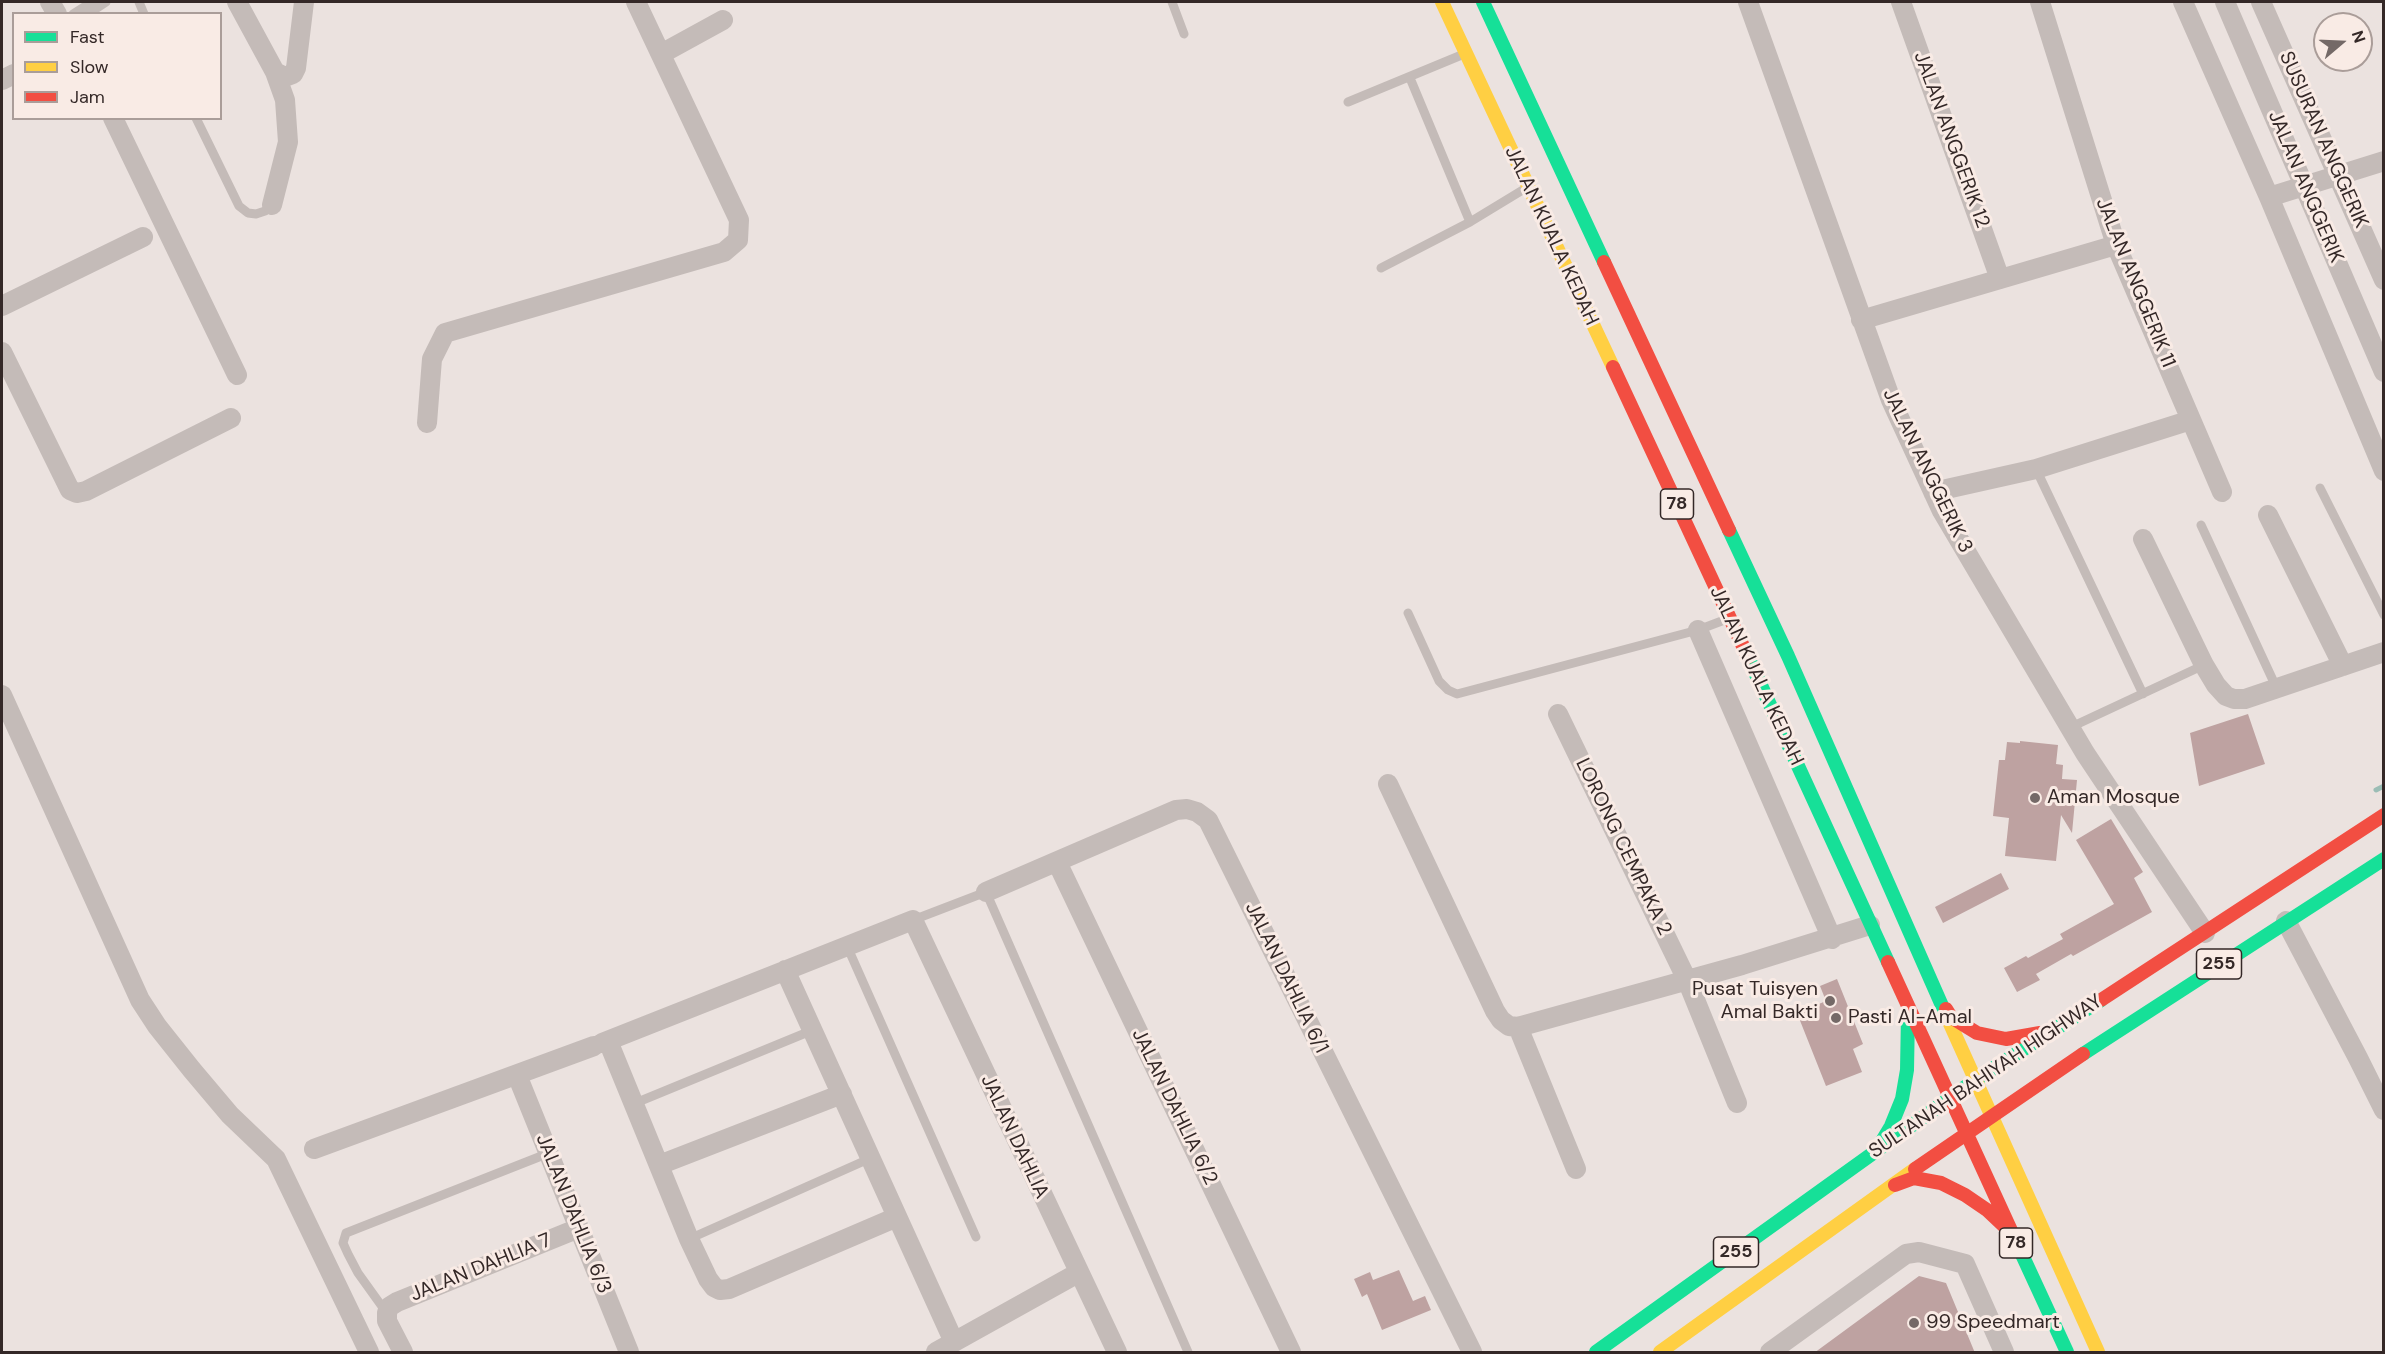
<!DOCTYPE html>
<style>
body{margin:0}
#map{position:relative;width:2385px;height:1354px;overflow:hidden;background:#ebe2df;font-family:"DM Sans",sans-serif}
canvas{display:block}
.frame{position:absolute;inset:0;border:3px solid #342827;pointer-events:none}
.legend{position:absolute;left:12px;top:12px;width:210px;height:108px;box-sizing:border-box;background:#f9ebe5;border:2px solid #aa9d99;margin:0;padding:8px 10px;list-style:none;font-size:18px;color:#342827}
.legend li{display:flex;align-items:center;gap:12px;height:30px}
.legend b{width:30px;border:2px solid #aa9d99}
.north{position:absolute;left:2313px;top:12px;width:60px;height:60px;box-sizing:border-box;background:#f9ebe5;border:2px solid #aa9d99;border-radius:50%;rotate:71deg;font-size:16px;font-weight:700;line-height:24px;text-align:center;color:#342827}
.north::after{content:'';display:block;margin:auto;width:21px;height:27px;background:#746967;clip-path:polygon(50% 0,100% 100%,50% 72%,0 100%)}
</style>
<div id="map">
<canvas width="2385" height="1354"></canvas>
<div class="frame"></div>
<ul class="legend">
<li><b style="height:8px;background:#16e098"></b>Fast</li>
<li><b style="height:8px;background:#ffcf43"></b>Slow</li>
<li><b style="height:8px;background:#f24e42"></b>Jam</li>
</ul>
<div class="north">N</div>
</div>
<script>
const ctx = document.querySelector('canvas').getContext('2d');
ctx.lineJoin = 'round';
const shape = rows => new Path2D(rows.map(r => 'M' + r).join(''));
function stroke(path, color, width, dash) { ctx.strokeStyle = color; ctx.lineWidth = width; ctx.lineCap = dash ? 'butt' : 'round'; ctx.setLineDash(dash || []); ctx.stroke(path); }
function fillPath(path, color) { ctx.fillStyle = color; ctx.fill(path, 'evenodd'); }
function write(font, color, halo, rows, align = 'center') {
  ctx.font = font + ' "DM Sans",sans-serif'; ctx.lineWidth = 6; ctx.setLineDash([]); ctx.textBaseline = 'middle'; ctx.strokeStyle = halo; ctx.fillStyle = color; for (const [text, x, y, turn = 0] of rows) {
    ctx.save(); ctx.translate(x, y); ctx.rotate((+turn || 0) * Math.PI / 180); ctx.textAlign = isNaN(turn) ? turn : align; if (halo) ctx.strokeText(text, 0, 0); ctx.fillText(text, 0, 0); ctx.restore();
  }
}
const stream = shape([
 [2376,790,2384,786]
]);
const building = shape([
 [2248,714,2265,764,2199,786,2190,733],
 [2020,741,2058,745,2056,764,2063,765,2062,779,2077,780,2072,833,2061,815,2056,861,2005,856,2009,818,1993,816,1999,760,2005,760,2007,742,2020,743],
 [2111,819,2143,872,2134,878,2152,912,2073,956,2071,954,2036,974,2040,980,2017,992,2004,968,2026,956,2028,958,2063,939,2060,934,2114,904,2076,840],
 [2001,873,2009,889,1943,923,1935,907],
 [1837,979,1863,1044,1853,1049,1862,1072,1826,1086,1797,1013,1826,1001,1820,986],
 [1399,1270,1413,1301,1425,1296,1431,1310,1382,1330,1367,1294,1362,1297,1354,1279,1370,1272,1373,1280],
 [1919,1276,1946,1283,1975,1353,1814,1353]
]);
const lane = shape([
 [139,2,144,14],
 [1172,2,1184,34],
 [73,14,92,2],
 [88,14,106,2],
 [1410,78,1470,222],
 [1348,102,1464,54],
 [196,118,239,206,248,213,256,214,265,211,272,205],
 [1381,268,1470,222,1526,188],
 [2036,469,2143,694],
 [2320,488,2384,615],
 [2201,525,2277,689],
 [1408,613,1439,681,1448,690,1457,694,1698,630,1727,619],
 [2069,728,2204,665],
 [913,920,986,892,1188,1352],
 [847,946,976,1237],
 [633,1104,813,1030],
 [689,1239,871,1158],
 [386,1312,358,1273,348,1254,343,1243,346,1233,549,1153]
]);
const street = shape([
 [50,2,57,14],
 [237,2,275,72,285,77,293,74,296,68,304,2],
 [1748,2,1891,400,1942,511,2085,753,2205,933],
 [1901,2,2000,279],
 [2040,2,2116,245,2222,492],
 [2183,2,2269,197,2384,471],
 [2225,2,2384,372],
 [2261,2,2384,280],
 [661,54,723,20],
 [2,80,14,74],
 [113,118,237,375],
 [2269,197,2384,161],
 [272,205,288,142,285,100,275,72],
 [2,306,143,237],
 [1861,320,2116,245],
 [2,352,70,490,77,493,86,491,231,418],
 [427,423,432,359,445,333,724,252,738,240,739,220,636,2],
 [1933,492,2036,469,2191,420],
 [2268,515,2343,666],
 [2143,539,2204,665,2216,685,2226,696,2234,699,2245,699,2384,652],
 [1698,630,1832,939],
 [2,695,140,1000,157,1026,192,1070,230,1115,276,1159,369,1352],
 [1558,714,1687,980,1737,1103],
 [1388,784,1495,1011,1501,1020,1509,1026,1518,1027,1742,965,1870,925],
 [1057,862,1291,1352],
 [986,892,1176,810,1187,809,1197,812,1208,820,1472,1352],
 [2286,921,2358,1058,2384,1110],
 [785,970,954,1342],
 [1518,1027,1576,1169],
 [608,1041,689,1239,708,1279,714,1287,720,1290,729,1289,897,1217],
 [602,1043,913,920,1117,1352],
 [517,1075,629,1352],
 [314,1149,594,1046],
 [659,1165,842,1094],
 [403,1352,387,1321,387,1313,389,1307,397,1302,579,1228],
 [936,1352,1078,1273],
 [1770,1352,1906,1254,1919,1252,1965,1264,2004,1352]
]);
const fast = shape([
 [1483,2,1604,262],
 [1729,530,1788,656,1947,1017],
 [1748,657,1888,962],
 [2083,1054,2384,859],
 [1879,1146,1891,1126,1902,1099,1907,1070,1908,1014],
 [2019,1248,2067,1352],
 [1596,1352,1975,1080,2101,1000]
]);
const slow = shape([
 [1442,2,1613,367],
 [1947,1017,2098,1352],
 [1660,1352,1915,1169]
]);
const jam = shape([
 [1604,262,1729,530],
 [1613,367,1748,657],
 [1888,962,2019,1248],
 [2101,1000,2384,815],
 [1946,1009,1951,1017,1977,1033,2006,1039,2040,1033],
 [1915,1169,2083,1054],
 [1895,1185,1914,1178,1941,1183,1965,1195,1987,1210,2005,1227]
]);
const markers = [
 [2035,798,6,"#746967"],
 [1830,1001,6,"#746967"],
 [1836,1018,6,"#746967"],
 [1914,1323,6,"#746967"]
];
const shields = [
 [1677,504,33],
 [2219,964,45],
 [2016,1243,33],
 [1736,1252,45]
];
const shieldNames = [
 ["78",1677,504],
 ["255",2219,964],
 ["78",2016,1243],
 ["255",1736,1252]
];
const streetNames = [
 ["JALAN ANGGERIK 12",1951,140,70],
 ["SUSURAN ANGGERIK",2323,140,66],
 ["JALAN ANGGERIK",2305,187,67],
 ["JALAN KUALA KEDAH",1551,236,65],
 ["JALAN ANGGERIK 11",2135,283,68],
 ["JALAN ANGGERIK 3",1927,471,64],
 ["JALAN KUALA KEDAH",1756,676,65],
 ["LORONG CEMPAKA 2",1623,847,64],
 ["JALAN DAHLIA 6/1",1286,978,64],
 ["SULTANAH BAHIYAH HIGHWAY",1986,1077,-34],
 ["JALAN DAHLIA 6/2",1174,1107,64],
 ["JALAN DAHLIA",1014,1137,65],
 ["JALAN DAHLIA 6/3",573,1214,68],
 ["JALAN DAHLIA 7",481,1268,-22]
];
const poiNames = [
 ["Aman Mosque",2047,798],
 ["Pusat Tuisyen",1818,990,"right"],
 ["Amal Bakti",1818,1013,"right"],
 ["Pasti Al-Amal",1848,1018],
 ["99 Speedmart",1926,1323]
];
stroke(stream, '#9bbdb5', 5);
fillPath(building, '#bea2a1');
stroke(lane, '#c4bbb8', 9);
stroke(street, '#c4bbb8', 20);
stroke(fast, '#16e098', 14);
stroke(slow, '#ffcf43', 14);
stroke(jam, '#f24e42', 14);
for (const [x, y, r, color] of markers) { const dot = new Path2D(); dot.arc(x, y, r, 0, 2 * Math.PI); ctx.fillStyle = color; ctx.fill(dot); stroke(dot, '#f9ebe5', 2); }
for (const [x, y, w] of shields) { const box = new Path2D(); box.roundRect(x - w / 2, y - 15, w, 30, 4.5); ctx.fillStyle = '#f9ebe5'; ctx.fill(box); stroke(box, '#342827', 1.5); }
write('bold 18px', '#342827', null, shieldNames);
write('20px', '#342827', '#f9ebe5', streetNames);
write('20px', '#342827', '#f9ebe5', poiNames, 'left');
</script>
